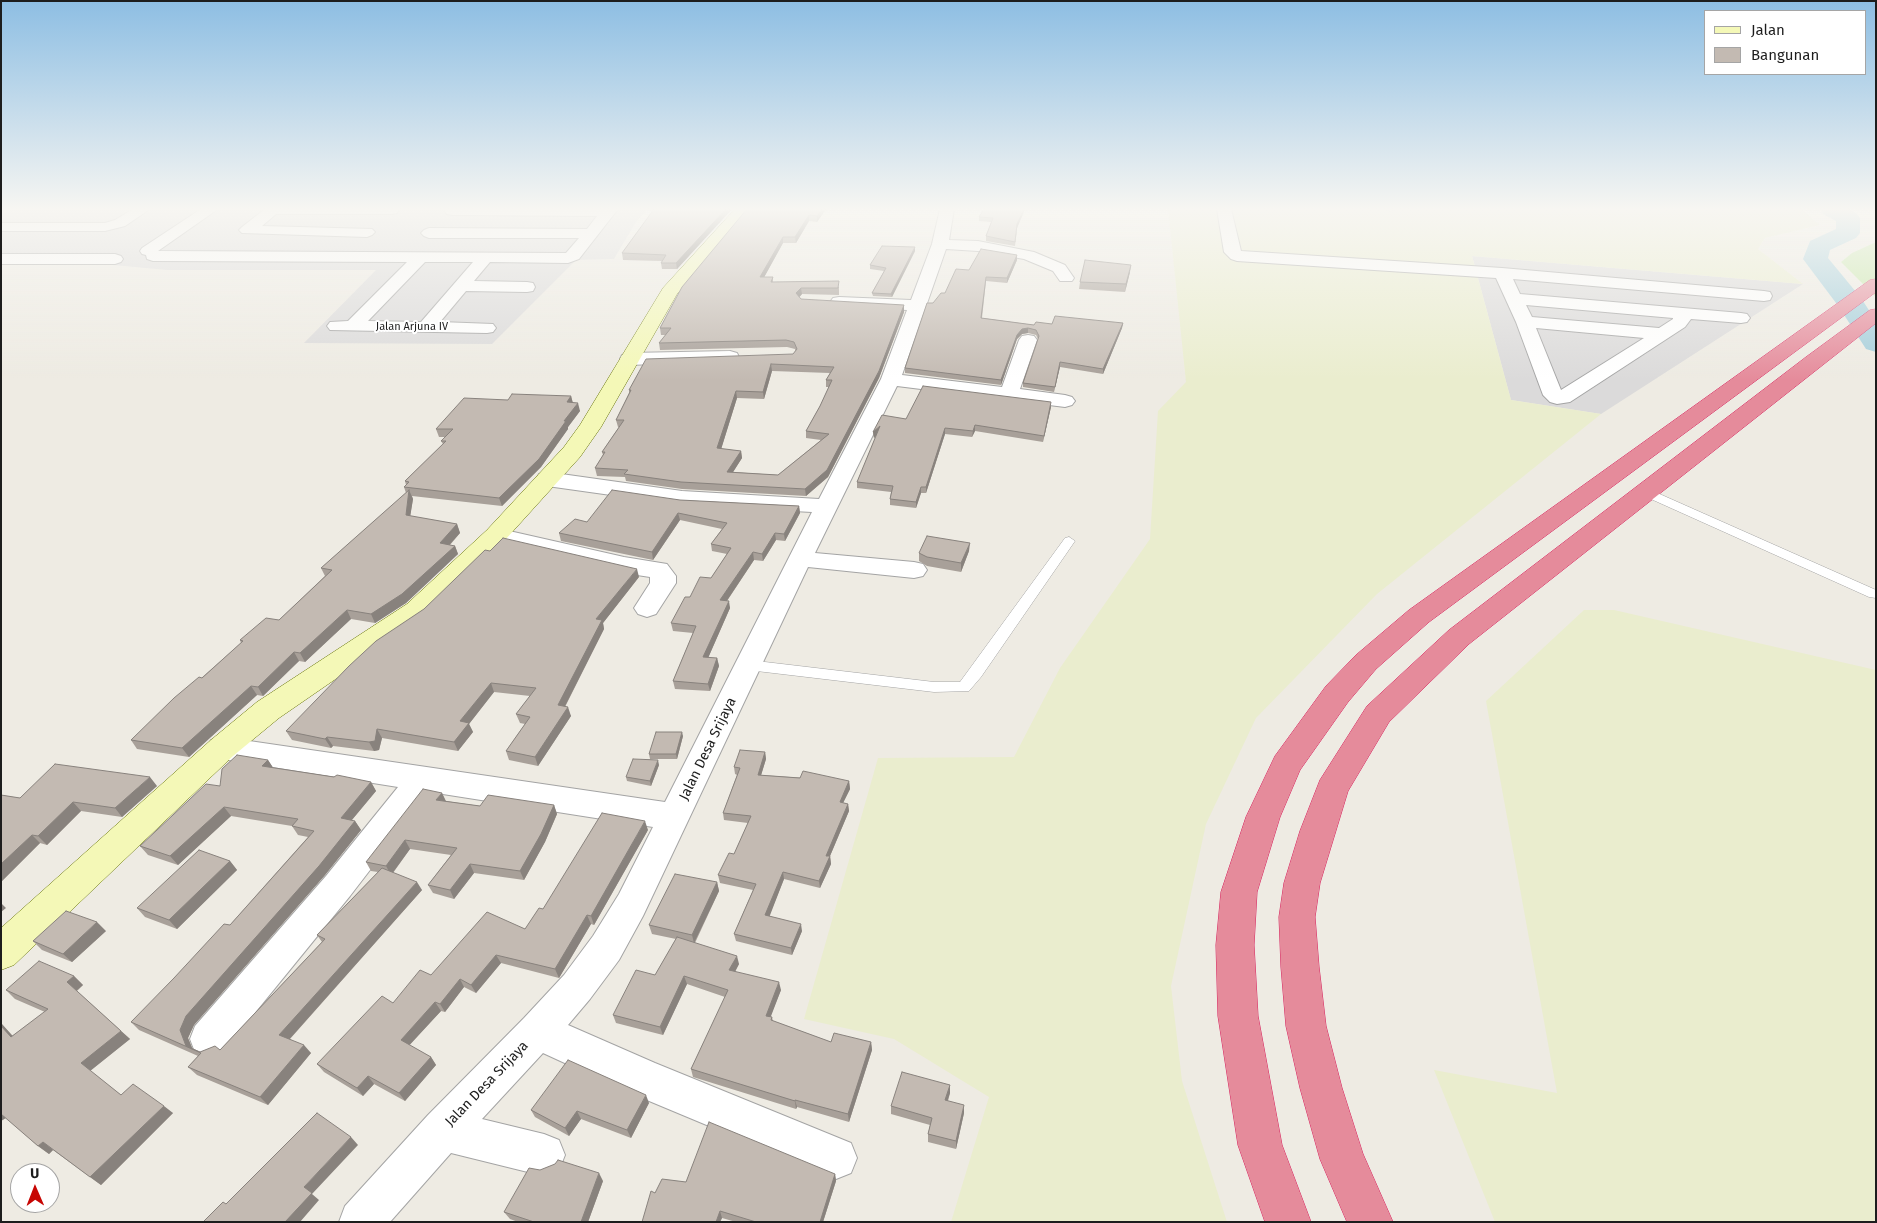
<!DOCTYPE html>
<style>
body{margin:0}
#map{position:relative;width:1877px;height:1223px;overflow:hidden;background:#eeebe3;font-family:"Fira Sans",sans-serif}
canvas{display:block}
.frame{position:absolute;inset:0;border:2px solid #1d1d1d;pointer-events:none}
.legend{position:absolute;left:1704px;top:10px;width:162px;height:65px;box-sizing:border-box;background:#fff;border:1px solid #a5a5a5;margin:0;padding:6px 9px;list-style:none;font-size:15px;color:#1d1d1d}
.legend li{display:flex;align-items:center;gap:10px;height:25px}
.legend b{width:25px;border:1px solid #a5a5a5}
.north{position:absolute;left:10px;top:1163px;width:50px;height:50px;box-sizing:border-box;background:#fff;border:1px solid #a5a5a5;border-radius:50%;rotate:359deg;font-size:14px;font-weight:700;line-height:20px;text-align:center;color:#1d1d1d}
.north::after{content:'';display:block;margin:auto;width:18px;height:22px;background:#c70603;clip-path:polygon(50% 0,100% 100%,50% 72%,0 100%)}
</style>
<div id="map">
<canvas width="1877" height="1223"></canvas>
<div class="frame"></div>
<ul class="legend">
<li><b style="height:6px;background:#f4f8b7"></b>Jalan</li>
<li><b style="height:14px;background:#c3bab2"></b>Bangunan</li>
</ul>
<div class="north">U</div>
</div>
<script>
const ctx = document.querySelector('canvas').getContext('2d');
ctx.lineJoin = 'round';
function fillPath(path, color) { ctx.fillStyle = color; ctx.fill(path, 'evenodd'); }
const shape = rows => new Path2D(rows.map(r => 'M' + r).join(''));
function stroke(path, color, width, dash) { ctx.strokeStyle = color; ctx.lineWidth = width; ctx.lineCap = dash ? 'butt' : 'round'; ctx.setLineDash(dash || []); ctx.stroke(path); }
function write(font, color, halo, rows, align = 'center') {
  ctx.font = font + ' "Fira Sans",sans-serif'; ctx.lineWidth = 4; ctx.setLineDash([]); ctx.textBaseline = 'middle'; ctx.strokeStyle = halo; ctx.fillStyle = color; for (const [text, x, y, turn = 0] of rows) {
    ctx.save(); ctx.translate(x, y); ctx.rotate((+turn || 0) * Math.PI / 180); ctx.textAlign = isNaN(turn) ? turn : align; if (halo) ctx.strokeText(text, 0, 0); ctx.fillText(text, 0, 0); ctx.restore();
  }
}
const residential = shape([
 [1,209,648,209,636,222,614,259,576,260,492,344,304,343,376,270,167,270,91,263,1,263],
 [1472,256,1803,284,1601,414,1511,400]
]);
const farmland = shape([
 [1168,209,1802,209,1820,225,1765,238,1758,249,1803,284,1472,256,1511,400,1601,414,1377,594,1256,718,1206,824,1171,986,1182,1081,1227,1222,951,1222,989,1097,894,1039,804,1019,878,758,1014,757,1060,668,1150,539,1158,411,1186,382],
 [1584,610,1614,610,1876,670,1876,1222,1495,1222,1434,1070,1557,1093,1486,701]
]);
const grass = shape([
 [1876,242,1876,297,1841,262,1852,253]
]);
const river = shape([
 [1820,209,1849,209,1856,213,1860,218,1860,233,1856,238,1830,250,1828,258,1861,298,1876,321,1876,352,1866,349,1839,307,1803,259,1810,241,1836,229,1836,221,1823,214,1820,209]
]);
const lane = shape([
 [1384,209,1394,209,1390,211,1384,209],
 [1646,488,1876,590,1876,598,1869,597,1642,495,1640,492,1642,489,1646,488],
 [1069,537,1075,541,981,677,969,691,934,692,748,670,743,669,741,665,743,661,748,660,934,682,960,682,1065,538,1069,537]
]);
const street = shape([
 [133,209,150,209,125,226,105,231,1,231,1,223,105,223,115,220,133,209],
 [201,209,218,209,158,251,566,253,579,238,429,238,424,236,421,233,424,230,429,228,587,229,597,216,452,215,447,214,445,211,446,209,618,209,579,259,568,263,490,262,474,281,527,282,533,283,535,287,533,291,527,292,466,291,440,322,493,324,496,328,493,332,487,333,330,330,327,326,330,322,348,321,407,262,153,261,147,259,146,255,142,254,140,251,142,248,201,209],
 [425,262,473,262,421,322,368,321,425,262],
 [265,209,399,209,399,210,397,213,392,214,276,214,262,226,372,229,375,232,372,235,367,237,242,233,239,230,242,227,265,209],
 [940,209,954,209,949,240,978,241,1034,252,1065,265,1074,278,1072,281,1060,281,1053,271,1024,259,978,251,946,249,902,375,1002,387,1019,340,1022,336,1028,335,1034,336,1037,340,1020,389,1065,395,1072,397,1075,401,1072,405,1065,407,897,386,815,553,914,562,923,564,927,570,923,576,914,578,808,567,643,916,619,960,590,999,568,1025,655,1063,851,1143,857,1158,851,1173,836,1179,630,1093,543,1053,482,1119,544,1134,559,1140,565,1155,559,1170,544,1176,451,1153,390,1222,339,1222,345,1206,428,1115,524,1018,564,975,593,936,619,894,653,827,430,792,350,896,223,1052,209,1058,195,1052,190,1039,195,1026,326,876,398,787,222,759,211,756,207,748,211,740,222,737,665,802,812,512,682,505,547,486,539,484,536,479,539,474,547,472,682,491,819,499,881,379,907,310,839,307,833,306,830,302,833,298,839,297,911,300,932,244,940,209],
 [1217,209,1231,209,1241,251,1502,268,1764,291,1770,292,1772,296,1770,300,1764,301,1513,279,1520,294,1741,313,1747,314,1750,318,1747,322,1741,323,1691,319,1685,327,1570,402,1557,404,1550,402,1543,395,1516,322,1496,278,1237,261,1231,259,1224,252,1217,209],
 [1526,305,1673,318,1673,319,1659,328,1532,317,1526,305],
 [1536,328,1644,338,1561,390,1536,328],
 [1,254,115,254,121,256,123,259,121,262,115,264,1,264,1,254],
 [730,351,737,353,739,357,737,361,629,365,622,363,620,359,622,355,629,353,730,351],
 [496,528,624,557,667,564,676,576,676,583,656,614,647,617,638,614,634,608,650,583,650,577,624,573,488,540,484,535,488,530,496,528]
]);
const secondary = shape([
 [735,209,751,209,677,294,601,427,580,457,505,540,427,616,279,718,233,756,14,965,1,970,1,928,211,740,257,702,407,604,487,530,564,447,580,425,663,288,735,209]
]);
const highway = shape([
 [1876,279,1876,292,1429,622,1376,669,1348,702,1300,770,1280,817,1257,892,1254,945,1258,1016,1282,1145,1311,1222,1265,1222,1238,1145,1218,1016,1216,945,1221,892,1246,817,1275,756,1326,686,1356,655,1409,610,1870,280,1876,279],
 [1876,309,1876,323,1469,644,1389,722,1348,791,1320,883,1315,917,1319,967,1326,1026,1342,1088,1363,1154,1393,1222,1347,1222,1320,1159,1300,1088,1286,1026,1281,967,1279,917,1284,883,1300,831,1320,780,1367,706,1449,630,1806,357,1870,310,1876,309]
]);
const wall = shape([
 [654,209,732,209,677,269,662,269,661,263,662,261,623,260,622,253],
 [747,209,826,209,817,222,809,221,796,243,783,243,764,277,773,277,773,282,839,287,839,295,802,294,799,297,801,299,904,312,879,378,828,477,806,496,682,489,626,481,625,477,597,476,595,468,603,455,602,452,619,427,618,427,616,420,629,393,629,390,793,354,795,351,795,349,787,347,660,350,659,343,666,335,661,335,660,328],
 [772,371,830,373,826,380,826,387,829,387,820,406,806,431,806,438,821,440,778,475,733,472,742,458,741,451,721,449,737,398,764,399],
 [984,209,1025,209,1017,228,1015,246,986,241,986,236,991,222,979,221,979,217],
 [915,251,892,297,873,296,872,293,884,271,870,269,870,265],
 [1017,255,1017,260,1007,283,986,281,982,318,1034,325,1123,323,1122,328,1103,374,1060,367,1054,392,1023,387,1023,383,1038,339,1036,335,1028,333,1022,334,1017,339,1001,385,905,373,905,368,933,303,945,293,969,270],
 [1130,272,1125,292,1079,289,1080,282],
 [571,396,573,403,580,411,568,427,568,429,541,467,502,506,412,496,413,499,410,516,457,524,460,533,450,545,455,546,458,554,406,603,375,623,351,619,305,662,299,661,263,696,257,695,189,757,137,749,131,740,241,643,240,640,279,620,325,576,321,568,406,493,404,487,406,485,405,481,443,444,441,441,445,437,439,437,436,429,508,400],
 [1051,407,1043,442,975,431,972,437,945,434,926,493,921,493,916,508,890,505,890,499,891,492,857,488,857,482,876,436,874,438,873,432,906,419],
 [680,500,799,506,800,513,785,541,776,540,763,561,754,560,727,601,730,608,708,658,717,658,719,666,710,691,675,689,673,681,693,633,673,631,671,623,690,597,711,578,727,554,712,551,711,544,722,529,680,520,653,560,561,541,559,533,587,522],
 [969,551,961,572,927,566,919,561,919,553],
 [639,577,603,623,604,629,565,707,571,716,538,766,509,760,506,751,525,724,520,723,516,714,530,696,494,692,469,724,473,732,458,751,382,738,379,750,374,751,333,746,331,748,292,740,286,731],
 [683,736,677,759,650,759,649,754],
 [765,752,766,759,761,775,849,781,850,789,843,803,848,804,849,811,830,856,831,864,820,888,784,879,769,916,802,931,792,955,736,941,734,934,753,890,720,883,718,875,734,854,748,823,724,820,723,813,737,775,735,774,734,767],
 [268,760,273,768,371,782,376,791,351,821,355,821,361,830,325,875,194,1025,188,1038,192,1048,200,1052,220,1050,322,942,317,935,378,872,371,871,366,862,442,793,446,801,480,806,554,805,557,814,545,842,524,880,474,873,454,899,433,893,428,885,451,855,410,849,393,873,422,890,290,1039,311,1053,268,1105,197,1075,188,1067,198,1056,139,1030,131,1022,230,925,308,837,298,835,292,826,231,816,178,865,148,855,140,846,220,786],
 [659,765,651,786,627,781,626,777],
 [157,786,122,817,81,811,47,845,40,843,1,882,1,795,20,798],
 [648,830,594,925,591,924,559,978,501,963,476,993,464,987,445,1012,441,1011,409,1045,431,1057,436,1065,405,1101,374,1084,363,1096,324,1072,317,1064,393,1003,431,975,525,929,543,909],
 [230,861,237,870,177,929,145,917,137,908],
 [717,882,719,891,695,943,739,964,735,972,781,990,770,1017,772,1017,773,1021,831,1042,871,1042,872,1050,849,1122,797,1107,796,1109,693,1077,691,1069,725,997,687,984,663,1035,616,1023,613,1015,655,975,676,939,652,934,649,925],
 [106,931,72,962,42,950,33,941],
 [74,976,83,985,77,991,130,1039,90,1071,121,1095,173,1113,101,1185,53,1150,49,1154,38,1146,6,1118,1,1121,1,1023,12,1036,45,1012,15,999,6,990],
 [950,1085,950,1093,948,1101,964,1113,956,1149,928,1142,928,1134,930,1125,891,1114,891,1106],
 [649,1103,631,1138,581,1119,569,1136,535,1117,531,1110],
 [540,1170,603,1181,588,1222,518,1222,510,1219,504,1212],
 [835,1174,836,1181,823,1222,736,1222,722,1218,720,1222,642,1222,655,1193,686,1182]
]);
const shadedWall = shape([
 [726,209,732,209,677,269,676,263],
 [822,209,826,209,817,222,817,216],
 [1024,209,1025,209,1017,228,1015,246,1017,224],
 [809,215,809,221,796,243,795,237],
 [783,237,783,243,761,283,760,277],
 [915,247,915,251,892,297,891,294],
 [1017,255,1017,260,1007,283,1007,278],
 [1131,265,1130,272,1125,292,1126,284],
 [801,288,802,294,797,300,796,293],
 [904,305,904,312,879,378,828,477,806,496,805,489],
 [1123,323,1122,328,1103,374,1103,369],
 [1028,328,1028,333,1022,334,1017,339,1001,385,1001,380,1017,335,1022,329],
 [1060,362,1060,367,1054,392],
 [771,364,772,371,764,399,763,392],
 [736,391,737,398,719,456,717,448],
 [571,396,573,404,567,402],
 [1051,402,1051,407,1043,442,1044,436],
 [578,403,580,411,568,427,568,429,541,467,502,506,499,498],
 [975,425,975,431,972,437,973,431],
 [880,426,880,432,874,438,873,432],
 [945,428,945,434,926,493,926,487],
 [741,451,742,458,728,480,727,472],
 [921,487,921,493,916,508,916,502],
 [409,490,413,499,409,524,406,515],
 [799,506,800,513,785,541,784,534],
 [678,513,680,520,653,560,652,552],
 [457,524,460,533,443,552,440,543],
 [775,533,776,540,763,561,762,554],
 [970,543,969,551,961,572,961,563],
 [455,546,458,554,406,603,375,623,371,614],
 [753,552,754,560,722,608,720,600],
 [637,569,639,577,603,623,604,629,561,714,558,705,596,619],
 [729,601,730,608,705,665,703,657],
 [347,610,351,619,305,662,300,653],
 [294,652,299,661,263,696,258,687],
 [717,658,719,666,710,691,708,684],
 [491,683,494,692,469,724,473,732,458,751,454,742,460,721],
 [251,686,257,695,189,757,182,748],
 [568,707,571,716,538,766,535,757],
 [377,729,382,738,379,750,374,751,369,742],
 [682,732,683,736,677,759,676,754],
 [327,737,333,746,331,748,325,739],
 [765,752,766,759,759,782,758,775],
 [268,760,274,769,262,766],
 [658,760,659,765,651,786,650,781],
 [150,777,157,786,122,817,115,808],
 [849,781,850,789,840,809,840,802],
 [371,782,376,791,346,827,341,818],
 [442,793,446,802,436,800],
 [73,802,81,811,47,845,38,836],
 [848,804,849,811,830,856,831,864,820,888,819,881,826,856],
 [554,805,557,814,545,842,524,880,520,871],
 [224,807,231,816,178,865,170,856],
 [355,821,361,830,325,875,194,1025,188,1038,193,1050,186,1046,180,1030,186,1016],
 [645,821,648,830,594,925,591,916],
 [32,835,40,843,1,882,1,864],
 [405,840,410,849,391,875,386,866],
 [230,861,237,870,177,929,169,920],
 [470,864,474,873,454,899,450,890],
 [783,872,784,879,767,923,765,915],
 [417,882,422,890,286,1043,279,1035],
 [717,882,719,891,694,943,692,935],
 [1,903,6,908,1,912],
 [587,915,591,924,559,978,555,969],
 [97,922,106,931,72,962,63,954],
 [801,924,802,931,792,955,791,948],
 [496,955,501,963,476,993,471,985],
 [737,956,739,964,731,979,729,970],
 [74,976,83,985,76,991,67,982],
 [684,976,687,984,663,1035,660,1027],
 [460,979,464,987,445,1012,440,1004],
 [779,982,781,990,768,1024,766,1016],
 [435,1002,441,1011,406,1049,401,1040],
 [1,1023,21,1045,11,1037,1,1026],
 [121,1031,130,1039,90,1071,81,1063],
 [871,1042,872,1050,849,1122,848,1114],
 [304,1045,311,1053,268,1105,260,1097],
 [431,1057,436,1065,405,1101,399,1093],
 [368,1076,374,1084,363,1096,357,1088],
 [950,1085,950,1093,945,1108,945,1100],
 [646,1095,649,1103,631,1138,627,1130],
 [795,1100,797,1107,796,1109,795,1101],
 [964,1105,964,1113,956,1149,956,1141],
 [164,1106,173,1113,101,1185,90,1177],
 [577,1111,581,1119,569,1136,565,1128],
 [1,1113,7,1117,1,1121],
 [351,1137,358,1145,312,1194,319,1200,300,1222,285,1222,304,1187],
 [43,1142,53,1150,49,1154,38,1146],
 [599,1173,603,1181,588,1222,581,1222],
 [835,1174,836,1181,823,1222,820,1222],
 [720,1211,722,1218,720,1222,716,1222]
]);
const building = shape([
 [654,209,726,209,676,263,661,263,666,255,622,253,654,209],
 [747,209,822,209,817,216,809,215,795,237,783,237,760,277,773,277,771,282,839,281,838,288,801,288,796,293,801,299,904,305,879,371,827,470,805,489,681,482,624,474,628,470,595,468,605,452,602,452,624,420,616,420,631,390,629,390,646,359,793,354,797,349,794,342,786,340,659,343,671,328,660,328,682,287,747,209],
 [771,364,834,367,826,380,832,380,820,406,806,431,829,434,778,475,727,472,741,451,717,448,736,391,763,392,771,364],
 [984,209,1024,209,1017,224,1015,242,986,236,993,218,979,217,984,209],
 [882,246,915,247,891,294,872,293,886,268,870,265,882,246],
 [981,249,1017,255,1007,278,986,277,981,318,1034,325,1036,322,1052,324,1055,316,1123,323,1103,369,1060,362,1055,387,1023,383,1039,336,1036,330,1028,328,1022,329,1017,335,1001,380,905,368,927,303,933,303,941,293,945,293,956,269,969,270,981,249],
 [1085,260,1131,265,1126,284,1080,282,1085,260],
 [923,386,1051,402,1044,436,975,425,973,431,945,428,926,487,921,487,916,502,890,499,893,486,857,482,880,426,873,432,882,415,906,419,923,386],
 [512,394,571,396,567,402,578,403,564,421,566,421,539,459,499,498,404,487,409,482,405,481,446,441,441,441,453,429,436,429,464,398,508,400,512,394],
 [409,490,406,515,457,524,440,543,455,546,402,594,371,614,347,610,300,653,294,652,258,687,251,686,182,748,131,740,174,698,199,677,202,678,243,641,240,640,266,618,279,620,332,570,321,568,409,490],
 [612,490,680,500,799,506,784,534,775,533,762,554,753,552,720,600,729,601,703,657,717,658,708,684,673,681,696,626,671,623,685,597,690,597,700,577,711,578,731,548,711,544,727,523,678,513,652,552,559,533,575,519,587,522,612,490],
 [927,536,970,543,961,563,927,557,919,553,927,536],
 [503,538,637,569,596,619,602,620,558,705,568,707,535,757,506,751,530,717,516,714,536,688,491,683,460,721,469,723,454,742,377,729,375,741,369,742,327,737,325,739,286,731,349,666,376,641,424,609,485,550,490,551,503,538],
 [656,732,682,732,676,754,649,754,656,732],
 [740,750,765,752,758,775,800,778,803,771,849,781,840,802,848,804,826,856,830,856,819,881,783,872,765,915,801,924,791,948,734,934,756,884,718,875,729,853,734,854,751,816,723,813,740,768,734,767,740,750],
 [237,755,268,760,262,766,334,777,337,775,371,782,341,818,355,821,319,866,186,1016,180,1030,186,1046,200,1052,215,1046,220,1050,325,939,317,935,382,868,417,882,279,1035,304,1045,260,1097,188,1067,201,1053,131,1022,174,978,224,924,230,925,314,831,292,826,298,819,224,807,170,856,140,846,206,784,220,786,222,769,237,755],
 [633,759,658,760,650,781,626,777,633,759],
 [55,764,150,777,115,808,73,802,38,836,32,835,1,864,1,795,20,798,55,764],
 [423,789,442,793,436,800,480,806,488,795,554,805,541,834,520,871,470,864,450,890,428,885,457,848,405,840,386,866,366,862,423,789],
 [602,813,645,821,591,916,587,915,555,969,496,955,471,985,460,979,440,1004,435,1002,401,1040,431,1057,399,1093,368,1076,357,1088,317,1064,382,996,393,1003,420,970,431,975,487,912,525,929,539,908,543,909,602,813],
 [199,850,230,861,169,920,137,908,199,850],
 [675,874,717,882,692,935,649,925,675,874],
 [66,911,97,922,63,954,33,941,66,911],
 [677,937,737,956,729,970,779,982,766,1016,772,1017,771,1020,831,1042,834,1033,871,1042,848,1114,795,1100,795,1101,691,1069,728,990,684,976,660,1027,613,1015,636,970,655,975,677,937],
 [39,961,74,976,67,982,121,1031,81,1063,121,1095,133,1084,164,1106,90,1177,43,1142,38,1146,1,1114,1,1026,11,1037,48,1009,6,990,39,961],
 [568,1060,646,1095,627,1130,577,1111,565,1128,531,1110,568,1060],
 [902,1072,950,1085,945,1100,964,1105,956,1141,928,1134,932,1118,891,1106,902,1072],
 [317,1113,351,1137,304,1187,312,1193,285,1222,203,1222,223,1202,226,1204,317,1113],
 [709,1122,835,1174,820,1222,756,1222,720,1211,716,1222,642,1222,651,1191,655,1193,662,1179,686,1182,709,1122],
 [558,1160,599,1173,581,1222,534,1222,504,1212,529,1168,540,1170,555,1164,558,1160]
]);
const farStreetnames = [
 ["Jalan Arjuna IV",412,327]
];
const streetNames = [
 ["Jalan Desa Srijaya",708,749,-64],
 ["Jalan Desa Srijaya",487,1084,-46]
];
fillPath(residential, '#dbdada');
fillPath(farmland, '#eaedce');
fillPath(grass, '#c7e8a9');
fillPath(river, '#a4cedb');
stroke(lane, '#a4a4a4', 1);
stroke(street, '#a4a4a4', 2);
stroke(secondary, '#657206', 1);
stroke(highway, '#d62660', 1);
fillPath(lane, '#fff');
fillPath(street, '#fff');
fillPath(secondary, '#f4f8b7');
fillPath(highway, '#e58b9b');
fillPath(wall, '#a8a099');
fillPath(shadedWall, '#88827d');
fillPath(building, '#c3bab2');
stroke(building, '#88827d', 1);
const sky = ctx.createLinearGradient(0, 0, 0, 380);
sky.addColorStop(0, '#8dbee3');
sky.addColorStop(0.55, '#f7f6f2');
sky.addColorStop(1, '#f7f6f200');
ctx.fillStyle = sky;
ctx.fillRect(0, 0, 1877, 380);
write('11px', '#1d1d1d', '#fff', farStreetnames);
write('14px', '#1d1d1d', '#fff', streetNames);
</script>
